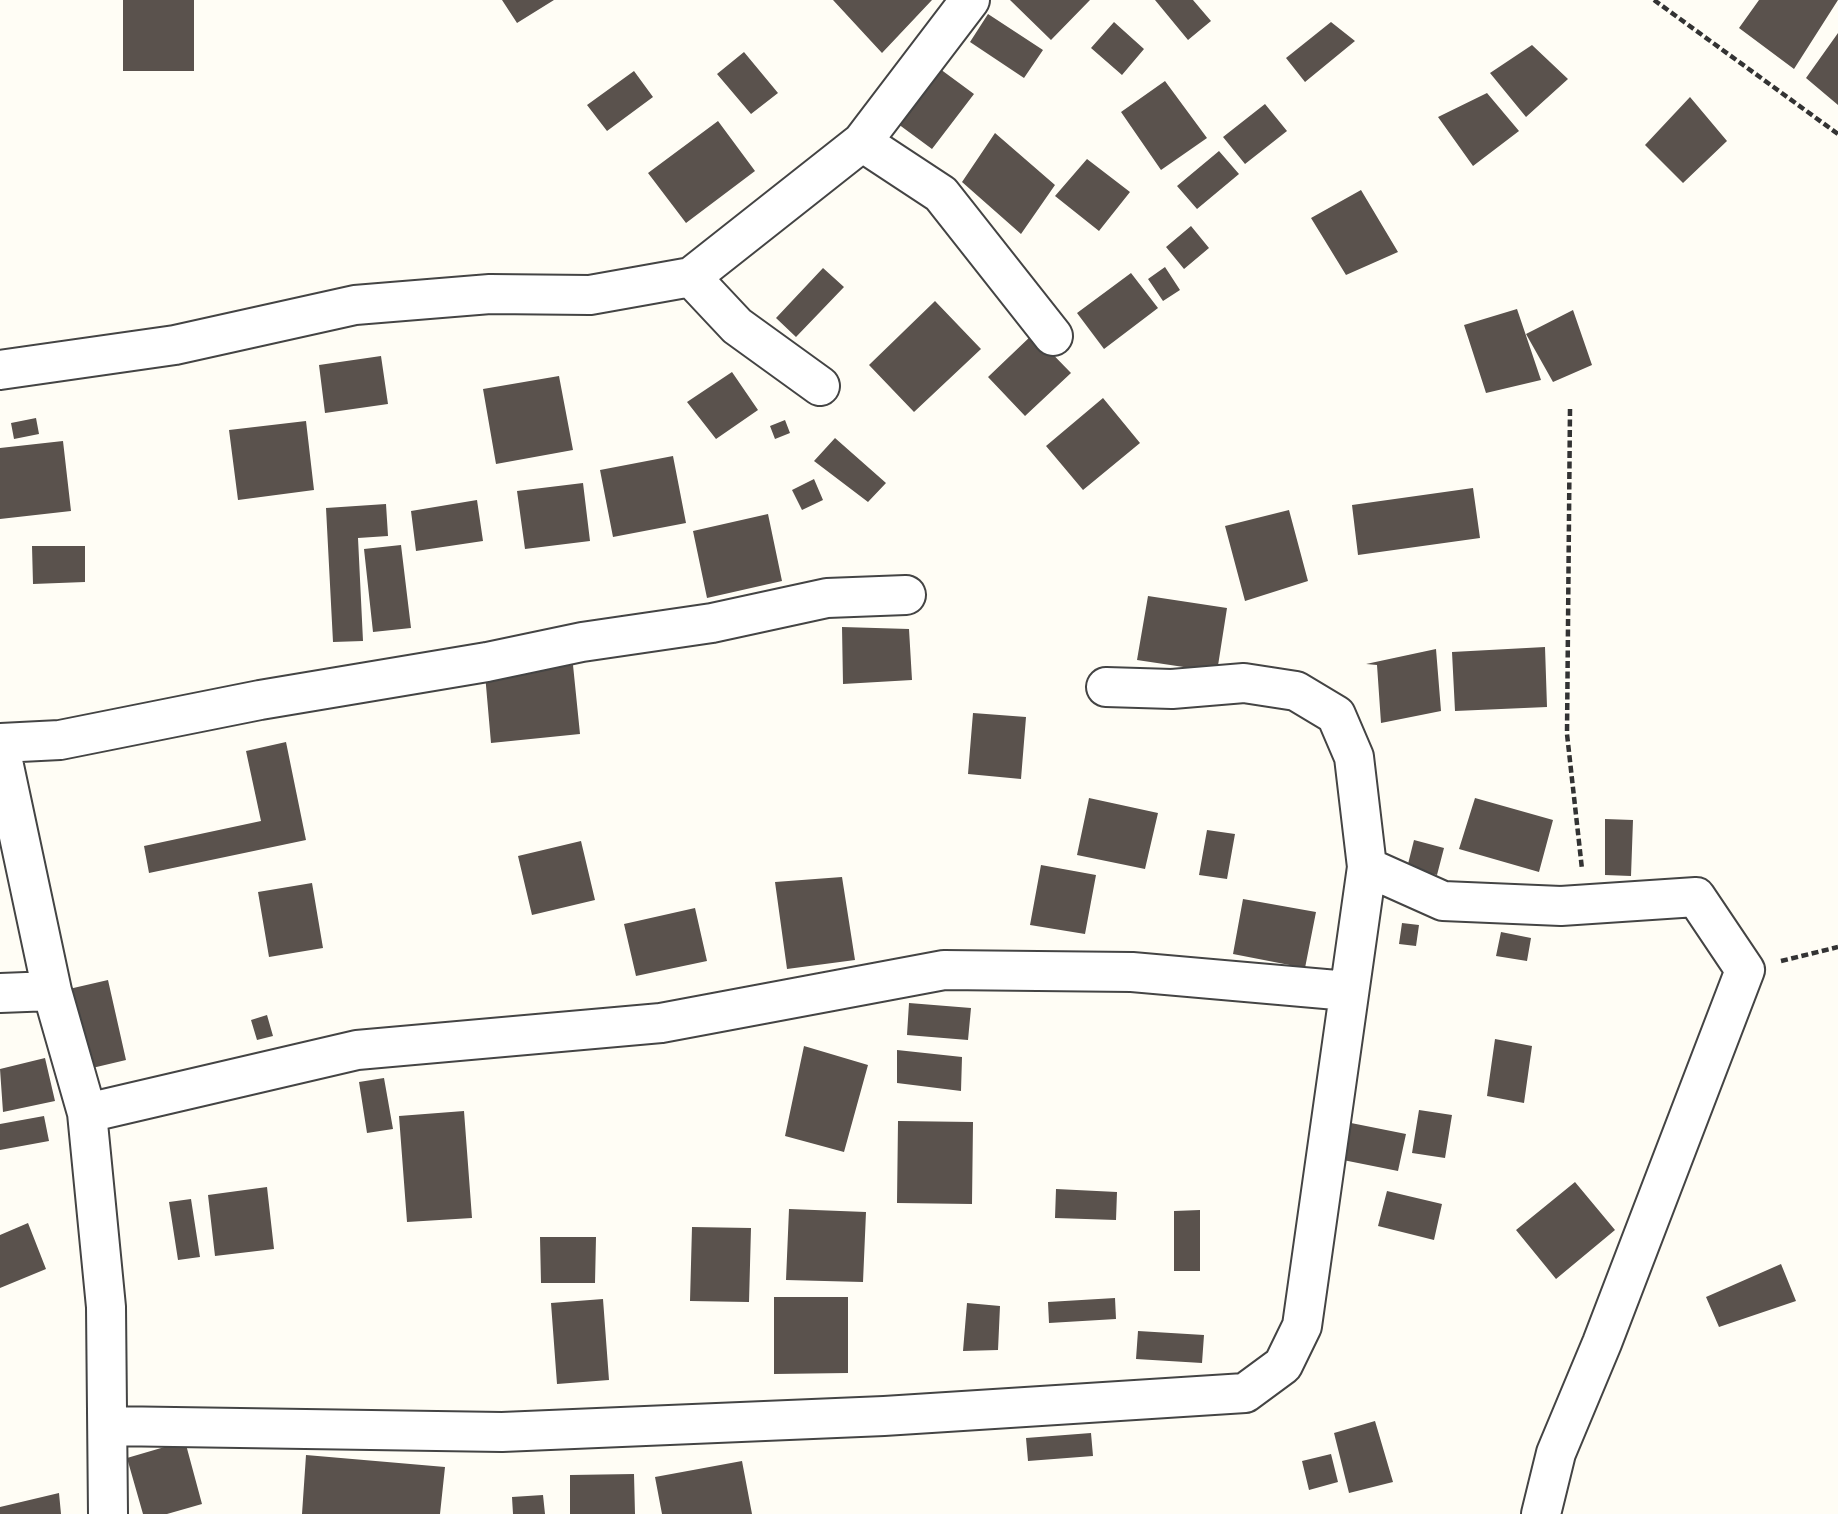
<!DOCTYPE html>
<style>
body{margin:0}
canvas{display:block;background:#fffdf5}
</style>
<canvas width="1838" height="1514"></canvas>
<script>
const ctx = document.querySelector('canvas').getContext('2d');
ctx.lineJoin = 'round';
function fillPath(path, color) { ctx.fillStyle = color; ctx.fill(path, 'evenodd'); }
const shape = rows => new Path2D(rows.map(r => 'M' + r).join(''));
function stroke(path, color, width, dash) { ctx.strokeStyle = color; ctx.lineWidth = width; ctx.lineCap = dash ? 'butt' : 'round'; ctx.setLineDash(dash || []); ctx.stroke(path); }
const building = shape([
 [123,0,194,0,194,71,123,71],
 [502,0,554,0,517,23],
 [833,0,932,0,882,53],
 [1010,0,1090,0,1051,40],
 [1155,0,1193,0,1211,21,1188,40],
 [1759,0,1838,0,1794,69,1739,28],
 [988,14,1043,50,1024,78,970,42],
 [1114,22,1144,49,1122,75,1091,48],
 [1331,22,1355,41,1305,82,1286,58],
 [1838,33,1838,105,1806,78],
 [1532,45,1568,79,1526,117,1490,73],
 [744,52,778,93,751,114,717,74],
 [936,66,974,94,932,149,894,121],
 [634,71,653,97,607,131,587,105],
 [1165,81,1207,138,1161,170,1121,112],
 [1487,93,1519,131,1473,166,1438,117],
 [1690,97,1727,141,1683,183,1645,145],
 [1265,104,1287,131,1245,164,1223,137],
 [718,121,755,171,686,223,648,173],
 [995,133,1055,185,1021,234,962,182],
 [1219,151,1239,174,1197,209,1177,186],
 [1087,159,1130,192,1099,231,1055,196],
 [1361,190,1398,252,1346,275,1311,218],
 [1191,226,1209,248,1184,269,1166,247],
 [1165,267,1180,290,1163,301,1148,279],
 [823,268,844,287,796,337,776,318],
 [1131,273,1158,308,1104,349,1077,313],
 [935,301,981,349,914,412,869,365],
 [1517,309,1541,380,1486,393,1464,325],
 [1573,310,1592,365,1553,382,1526,334],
 [1033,334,1071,373,1025,416,988,377],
 [381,356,388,404,325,413,319,365],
 [732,372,758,410,716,439,687,402],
 [559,376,573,450,496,464,483,389],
 [1103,398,1140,443,1083,490,1046,446],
 [36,418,39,434,14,439,11,423],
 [785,420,790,433,775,439,770,426],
 [306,421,314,490,238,500,229,430],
 [835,438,886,483,868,502,814,461],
 [63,441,71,511,0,519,0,448],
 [673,456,686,523,613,537,600,470],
 [814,479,823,500,802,510,792,490],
 [583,483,590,541,525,549,517,491],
 [1473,488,1480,538,1358,555,1352,505],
 [477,500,483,541,416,551,411,511],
 [386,504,388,536,358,538,363,641,333,642,326,508],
 [1289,510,1308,581,1245,601,1225,526],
 [768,514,782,581,707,598,693,531],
 [401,545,411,628,373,632,364,549],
 [32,546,85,546,85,582,33,584],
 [1148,596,1227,608,1217,672,1137,660],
 [842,627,909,629,912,680,843,684],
 [1545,647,1547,707,1455,711,1452,652],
 [1436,649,1441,711,1381,723,1377,665,1366,664],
 [573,665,580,734,491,743,485,674],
 [973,713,1026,717,1021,779,968,774],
 [286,742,306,840,149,873,144,846,261,821,246,751],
 [1089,798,1158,813,1145,869,1077,855],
 [1475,798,1553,820,1539,872,1459,849],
 [1605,819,1633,820,1631,876,1605,875],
 [1207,830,1235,834,1227,879,1199,875],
 [1414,840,1444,848,1437,875,1407,868],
 [581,841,595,900,532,915,518,856],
 [1041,865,1096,875,1085,934,1030,925],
 [842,877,855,960,787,969,775,882],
 [312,883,323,948,269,957,258,892],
 [1243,899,1316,912,1305,968,1233,954],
 [695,908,707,961,636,976,624,924],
 [1402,923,1419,925,1416,946,1399,944],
 [1501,932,1531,938,1527,961,1496,956],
 [108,980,126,1060,88,1069,69,989],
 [909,1003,971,1008,968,1040,907,1035],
 [267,1015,273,1036,257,1040,251,1020],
 [1495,1039,1532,1046,1524,1103,1487,1096],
 [804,1046,868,1065,844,1152,785,1136],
 [897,1050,962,1057,961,1091,897,1083],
 [45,1058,55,1101,3,1112,0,1069],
 [384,1078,393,1129,367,1133,359,1082],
 [1419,1110,1452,1115,1445,1158,1412,1153],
 [464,1111,472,1218,407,1222,399,1116],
 [44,1116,49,1141,0,1150,0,1124],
 [898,1121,973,1122,972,1204,897,1203],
 [1341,1121,1406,1134,1398,1171,1333,1158],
 [1575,1182,1615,1230,1556,1279,1516,1230],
 [267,1187,274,1249,215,1256,208,1195],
 [1056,1189,1117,1192,1116,1220,1055,1218],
 [1387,1191,1442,1204,1434,1240,1378,1226],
 [191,1199,200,1257,178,1260,169,1202],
 [789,1209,866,1212,863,1282,786,1280],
 [1200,1210,1200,1271,1174,1271,1174,1211],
 [28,1223,46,1269,0,1288,0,1235],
 [692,1227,751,1228,749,1302,690,1301],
 [540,1237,596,1237,595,1283,541,1283],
 [1781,1264,1796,1301,1719,1327,1706,1297],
 [774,1297,848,1297,848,1373,774,1374],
 [1115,1298,1116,1319,1049,1323,1048,1302],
 [603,1299,609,1380,557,1384,551,1303],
 [967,1303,1000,1306,998,1350,963,1351],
 [1138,1331,1204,1335,1202,1363,1136,1359],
 [1375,1421,1393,1482,1349,1493,1334,1433],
 [1091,1433,1093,1456,1028,1461,1026,1438],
 [185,1441,202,1504,167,1514,143,1514,127,1458],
 [1331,1454,1338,1482,1309,1490,1302,1461],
 [306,1455,445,1467,440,1514,302,1514],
 [742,1461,752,1514,662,1514,655,1477],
 [634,1474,635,1514,570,1514,570,1475],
 [59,1493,61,1514,0,1514,0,1507],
 [543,1495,545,1514,513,1514,512,1497]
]);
const path = shape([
 [1654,0,1838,134],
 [1570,409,1567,734,1582,869],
 [1781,961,1838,947]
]);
const minor = shape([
 [862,142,941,194,1053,336],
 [691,277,862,142,970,0],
 [0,370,175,345,355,305,490,294,590,295,691,277,737,326,820,386],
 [0,743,60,740,260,700,487,662,582,642,712,623,827,598,906,595],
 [0,747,52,991,87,1113,106,1307,108,1514],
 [1367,867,1443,901,1561,906,1696,897,1745,970,1602,1343,1556,1453,1541,1514],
 [0,993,52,991],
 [87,1113,357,1050,661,1023,944,970,1132,972,1348,991],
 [109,1426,502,1432,884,1416,1245,1393,1283,1365,1302,1326,1367,867,1354,757,1336,715,1296,691,1244,683,1172,689,1106,687]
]);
fillPath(building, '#5a524d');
stroke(minor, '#444', 42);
stroke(path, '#333', 4.5, [7, 3.5]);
stroke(minor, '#fff', 38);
</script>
